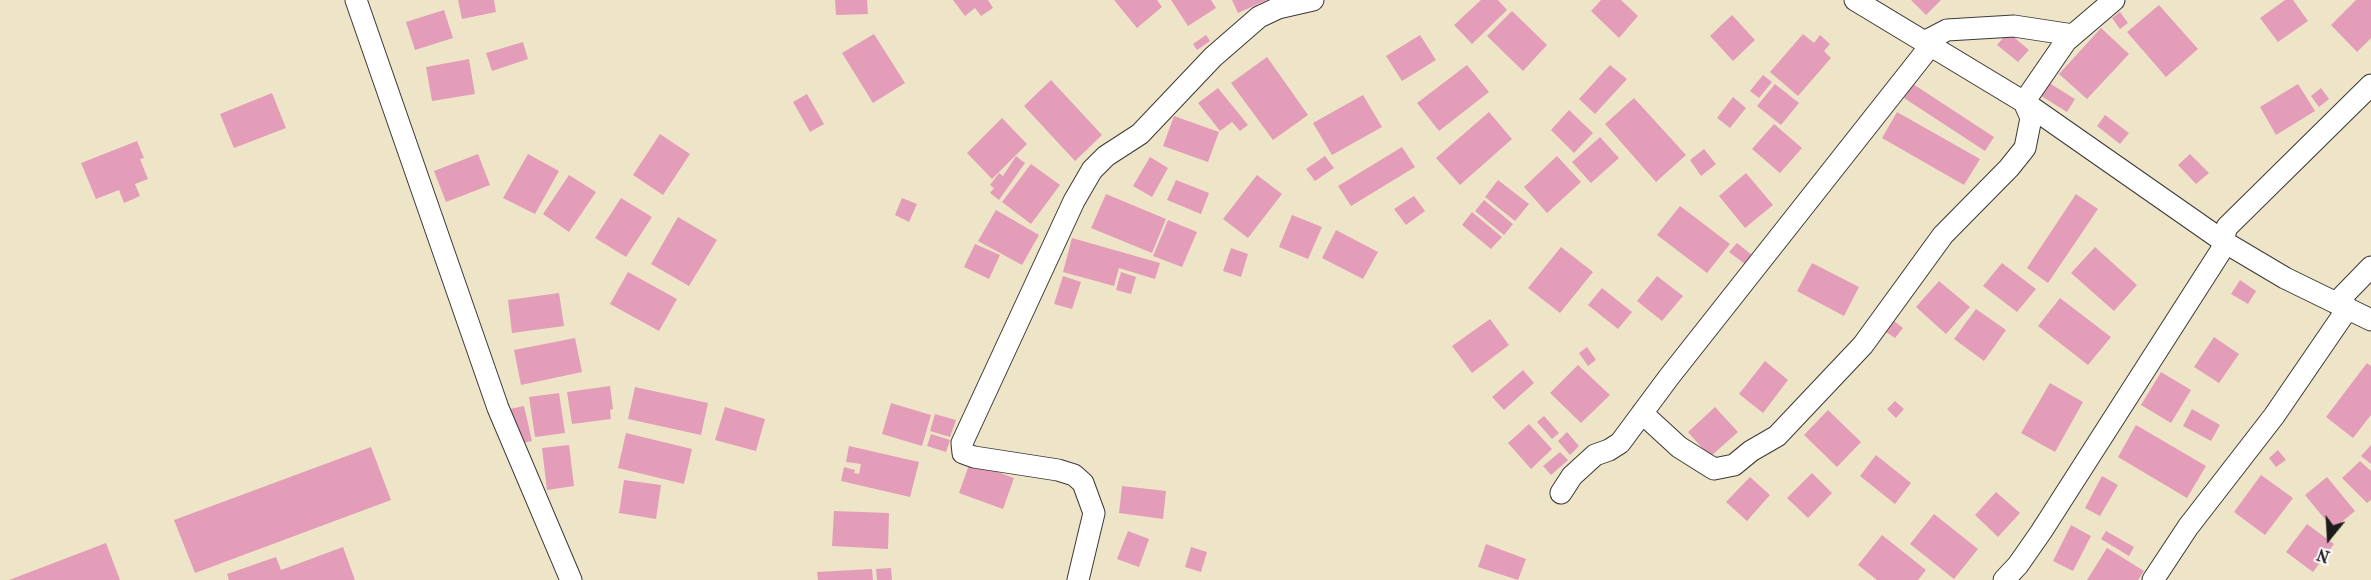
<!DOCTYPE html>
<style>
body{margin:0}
#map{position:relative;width:2371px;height:580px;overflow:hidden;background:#eee5c9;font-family:"IM FELL French Canon",serif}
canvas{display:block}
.north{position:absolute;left:2299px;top:508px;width:60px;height:60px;-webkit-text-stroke:4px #fff;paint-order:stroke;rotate:198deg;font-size:16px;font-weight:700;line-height:24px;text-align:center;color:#1c1c1c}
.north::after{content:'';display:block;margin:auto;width:21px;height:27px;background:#1c1c1c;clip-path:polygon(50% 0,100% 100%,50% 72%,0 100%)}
</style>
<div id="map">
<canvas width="2371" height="580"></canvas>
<div class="north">N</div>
</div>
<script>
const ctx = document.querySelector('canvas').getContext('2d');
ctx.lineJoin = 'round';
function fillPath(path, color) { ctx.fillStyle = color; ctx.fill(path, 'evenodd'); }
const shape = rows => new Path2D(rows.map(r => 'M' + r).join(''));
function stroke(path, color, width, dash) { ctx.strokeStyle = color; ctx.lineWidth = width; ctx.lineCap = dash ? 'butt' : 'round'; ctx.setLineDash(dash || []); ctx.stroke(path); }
const building = shape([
 [458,0,494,0,496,12,462,19],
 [835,0,867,0,868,14,836,15],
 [953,0,988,0,993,8,981,16,975,8,965,16],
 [1114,0,1157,0,1162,7,1137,28],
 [1171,0,1211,0,1216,8,1188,26],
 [1232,0,1267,0,1238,13],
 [1481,0,1498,0,1507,10,1472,44,1454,25],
 [1601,0,1621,0,1638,16,1619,38,1591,11],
 [1911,0,1941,0,1926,15],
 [2285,0,2293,0,2308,21,2278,42,2260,18],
 [2356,0,2371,0,2371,38,2357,52,2331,25],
 [2159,5,2198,49,2166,77,2127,32],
 [444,10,453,38,415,50,406,22],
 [1512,11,1547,45,1523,71,1487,36],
 [2120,12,2128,23,2120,29,2112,18],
 [1732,15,1755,40,1733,61,1710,36],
 [2101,28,2129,54,2087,99,2059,74],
 [2008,32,2029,50,2018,62,1997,45],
 [874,34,905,83,873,103,842,53],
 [1803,34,1814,43,1820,35,1830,44,1824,51,1831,58,1798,96,1770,72],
 [1206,35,1210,41,1197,50,1193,44],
 [1420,35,1436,60,1402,81,1386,56],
 [523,42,528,59,492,71,486,53],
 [1267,57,1308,115,1273,140,1231,83],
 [469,59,475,94,432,101,426,67],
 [1467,65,1489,92,1439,131,1417,103],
 [1610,65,1627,79,1595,114,1579,99],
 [1763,75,1772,82,1759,98,1750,91],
 [1051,80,1102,135,1075,161,1024,106],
 [2046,81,2075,99,2067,112,2038,94],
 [1775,84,1799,103,1781,125,1757,106],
 [1913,84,1994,137,1985,151,1904,98],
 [2298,84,2315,111,2276,135,2260,107],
 [1218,88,1248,125,1240,131,1232,122,1220,131,1198,103],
 [2321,88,2329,99,2319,107,2311,96],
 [272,93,286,128,234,148,220,114],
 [807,94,824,124,810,132,793,102],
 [1363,95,1382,127,1332,155,1313,123],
 [1733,97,1746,108,1730,128,1717,118],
 [1634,98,1686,155,1656,182,1605,124],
 [1569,110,1593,133,1574,153,1551,130],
 [1489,112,1512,139,1460,185,1436,158],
 [1897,112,1980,159,1964,185,1882,138],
 [2105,115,2129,133,2120,144,2097,126],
 [1174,116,1219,132,1208,162,1163,146],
 [1002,118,1027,144,992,179,967,153],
 [1774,124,1802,148,1780,173,1752,149],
 [660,134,690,154,663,195,633,175],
 [1600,137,1619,158,1591,183,1572,162],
 [137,141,144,158,140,159,148,179,135,184,140,196,124,203,119,190,96,199,81,163],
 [1402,147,1415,167,1351,206,1338,186],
 [1704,149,1716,164,1701,176,1690,160],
 [478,154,490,185,446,202,434,171],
 [528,154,559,171,535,214,503,198],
 [2190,154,2209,173,2196,184,2178,165],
 [1016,156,1025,163,999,200,990,193,994,188,990,185,999,173,1003,176],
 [1325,156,1334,168,1315,181,1306,169],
 [1557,156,1581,182,1547,213,1524,187],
 [1150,157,1168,168,1152,197,1133,186],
 [1031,164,1060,185,1031,224,1002,202],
 [1746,173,1773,205,1745,228,1719,196],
 [569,175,596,192,569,232,543,214],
 [1257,175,1282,194,1248,238,1223,219],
 [1176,180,1209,193,1201,214,1167,200],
 [1498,180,1529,204,1515,221,1485,197],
 [1106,194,1166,219,1152,253,1091,228],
 [2076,194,2098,209,2048,283,2027,268],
 [1414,196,1425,211,1406,225,1394,209],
 [621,198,652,217,626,257,595,238],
 [902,198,917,204,909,222,895,215],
 [1484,200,1513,224,1504,235,1475,211],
 [1680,206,1730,244,1707,273,1657,235],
 [996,210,1039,235,1022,265,978,241],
 [1472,212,1502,237,1491,249,1462,225],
 [1292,215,1322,227,1308,259,1279,247],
 [678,217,717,240,689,286,651,264],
 [1168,220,1197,232,1182,267,1153,256],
 [1336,230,1378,252,1363,279,1322,258],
 [1072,238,1160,263,1155,279,1119,268,1114,286,1063,272],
 [1737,243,1752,255,1745,264,1729,252],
 [975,244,1000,255,989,279,964,267],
 [1561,247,1593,272,1560,313,1528,288],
 [2095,247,2137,285,2114,311,2071,273],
 [1231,248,1248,254,1241,277,1223,271],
 [1812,263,1859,287,1844,316,1797,291],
 [2002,263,2036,289,2017,312,1983,286],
 [628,272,677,299,659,331,610,304],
 [1121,272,1136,277,1131,294,1116,290],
 [1063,276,1081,282,1072,309,1054,304],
 [1657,276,1683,296,1662,321,1637,301],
 [2240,280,2256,291,2248,304,2231,294],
 [1939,281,1970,307,1946,334,1916,307],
 [1602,288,1632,312,1618,329,1588,305],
 [559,293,564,326,512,333,508,300],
 [2060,298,2111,337,2088,365,2038,326],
 [1976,309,2006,330,1984,361,1954,339],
 [1490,319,1509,345,1472,373,1452,346],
 [1894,321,1903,328,1895,338,1886,332],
 [2214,337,2239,354,2219,383,2194,367],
 [575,338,582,372,521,385,514,350],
 [1587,347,1596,360,1588,366,1579,353],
 [1765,361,1788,380,1763,413,1739,394],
 [2367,363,2371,366,2371,415,2353,438,2326,417],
 [1578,365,1610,395,1581,423,1550,393],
 [1523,370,1534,383,1504,410,1492,397],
 [2161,372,2191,390,2171,423,2141,405],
 [2050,383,2083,402,2055,452,2021,433],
 [610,386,613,409,610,410,611,419,572,424,567,392],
 [635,387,708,403,701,435,628,419],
 [559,393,565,433,535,437,529,397],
 [1895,401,1904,409,1896,418,1887,409],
 [891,403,931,415,922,446,882,434],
 [524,406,532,441,518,444,510,409],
 [725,407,765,419,756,451,715,440],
 [1715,407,1738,432,1710,457,1688,432],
 [2192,409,2220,425,2211,441,2183,426],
 [1828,410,1861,442,1837,467,1804,435],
 [935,414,956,420,950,437,930,431],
 [1544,416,1559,433,1552,439,1537,422],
 [1529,424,1552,449,1531,469,1508,443],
 [2136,425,2206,466,2187,498,2118,457],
 [1567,432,1579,446,1570,455,1558,441],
 [626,433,692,449,684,484,618,468],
 [931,434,950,440,946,452,927,446],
 [569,445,574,486,547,490,542,448],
 [2371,445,2371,464,2361,456],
 [849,446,919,462,910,497,841,481,844,467,855,470,854,473,859,474,861,464,846,462],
 [371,447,391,500,195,573,174,520],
 [2278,450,2286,460,2276,467,2269,458],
 [1560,452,1568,460,1551,475,1543,466],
 [1876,455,1911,483,1895,504,1860,476],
 [2360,461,2371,471,2371,500,2367,503,2342,478],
 [970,462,1014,478,1003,509,959,493],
 [1812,473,1832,493,1808,518,1787,498],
 [2261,475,2293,498,2265,535,2234,512],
 [2102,476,2118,485,2100,516,2085,508],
 [1750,477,1770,495,1747,521,1726,502],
 [2327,477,2355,511,2333,529,2305,495],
 [624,480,661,485,656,519,619,513],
 [1122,486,1166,491,1163,519,1119,513],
 [1996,492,2020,513,1998,537,1975,515],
 [834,511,889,513,888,549,832,546],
 [1934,514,1978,549,1954,579,1910,544],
 [2307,524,2334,544,2313,572,2286,552],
 [2071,525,2091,536,2073,571,2053,561],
 [1128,531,1149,539,1139,567,1117,559],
 [2106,531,2134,547,2129,556,2101,539],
 [1882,535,1926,570,1918,580,1877,580,1858,565],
 [106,543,120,580,9,580],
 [1486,544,1526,559,1518,580,1478,567],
 [343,547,355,580,229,580,227,574,276,557,281,570],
 [1191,547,1207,552,1201,572,1185,567],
 [2107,548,2144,571,2138,580,2087,580],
 [891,568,892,580,877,580,876,569],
 [872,569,873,580,818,580,817,572]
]);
const street = shape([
 [356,0,498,408,571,580],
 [1855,0,2024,102,2226,243,2285,278,2371,320],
 [1924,42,1947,30,2014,26,2073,35],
 [2336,303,2371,267],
 [1642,413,1679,447,1714,469,1734,465,1751,451,1777,436,1863,345,1943,235,2009,168,2025,148,2031,118,2024,102,2066,41,2114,0],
 [1561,493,1572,476,1595,455,1609,450,1620,443,1669,377,1931,45],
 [1078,580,1094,513,1083,483,1074,475,1058,470,974,457,963,453,962,443,1074,201,1092,170,1106,156,1140,134,1213,57,1259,17,1278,8,1313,0],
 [2004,580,2018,565,2041,532,2226,243,2224,236,2227,227,2371,85],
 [2153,580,2188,527,2274,416,2348,308]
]);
fillPath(building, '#e39db9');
stroke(street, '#3c3a36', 23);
stroke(street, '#fff', 21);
</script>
